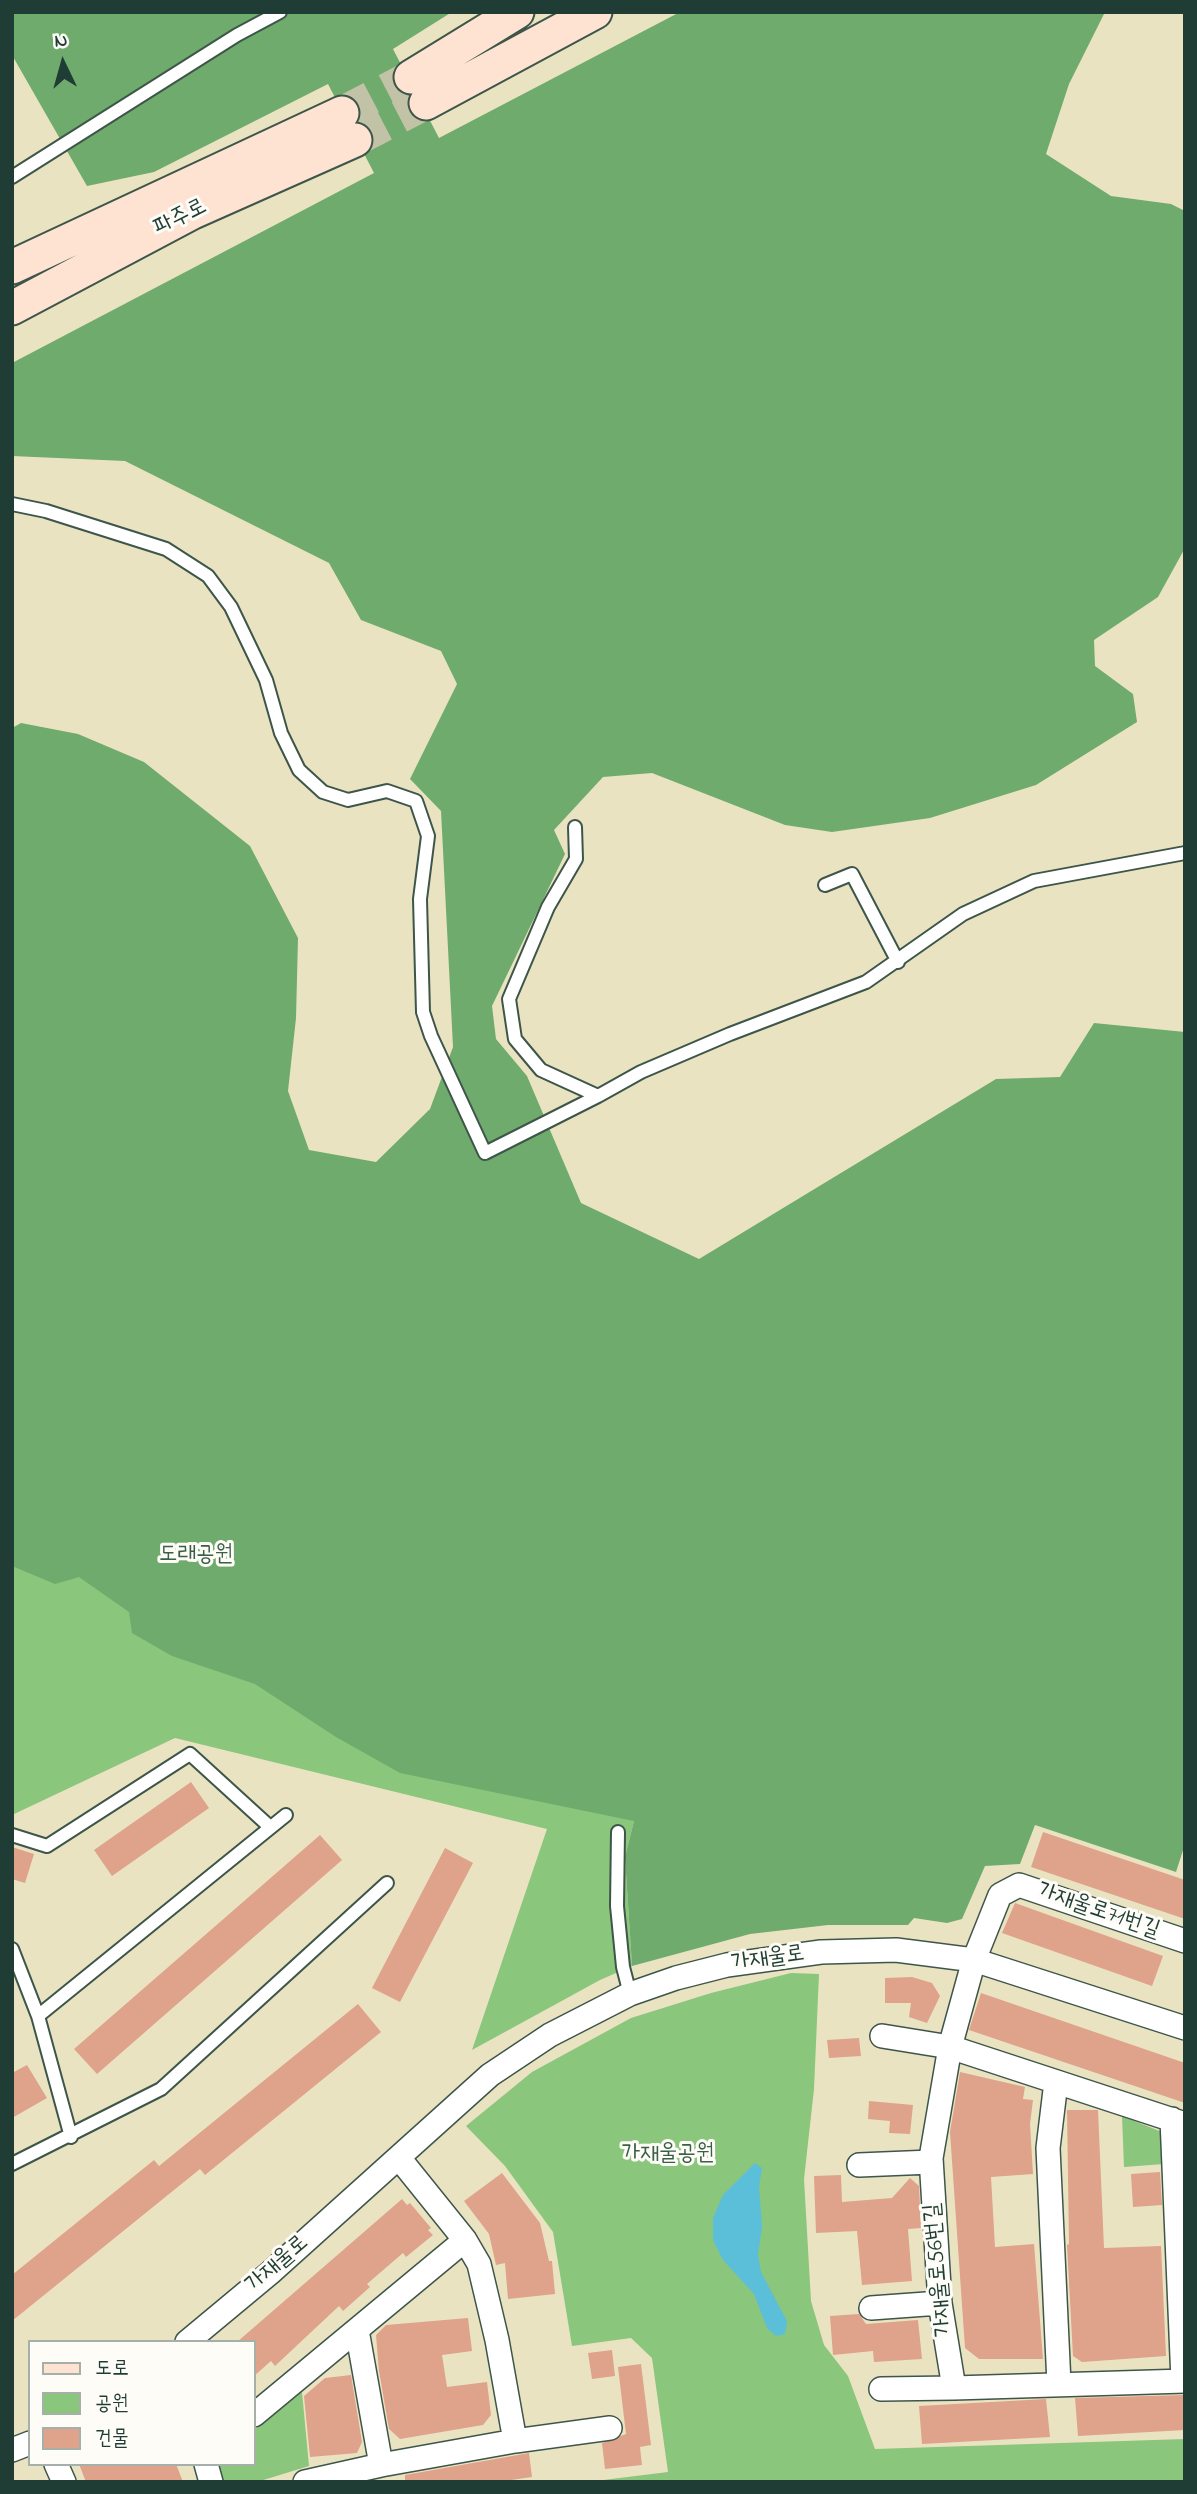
<!DOCTYPE html>
<meta charset="utf-8">
<style>
body{margin:0}
#map{position:relative;width:1197px;height:2494px;overflow:hidden;background:#eae3c2;font-family:"Indie Flower","Poor Story",sans-serif}
canvas{display:block}
.frame{position:absolute;inset:0;border:14px solid #1f3d34;pointer-events:none}
.legend{position:absolute;left:28px;top:2340px;width:228px;height:126px;box-sizing:border-box;background:#fdfcf7;border:2px solid #a4b0a9;margin:0;padding:9px 12px;list-style:none;font-size:21px;color:#1f3d34}
.legend li{display:flex;align-items:center;gap:14px;height:35px}
.legend b{width:35px;border:2px solid #a4b0a9}
.north{position:absolute;left:28px;top:28px;width:70px;height:70px;-webkit-text-stroke:5px #fdfcf7;paint-order:stroke;rotate:355deg;font-size:19px;font-weight:700;line-height:28px;text-align:center;color:#1f3d34}
.north::after{content:'';display:block;margin:auto;width:24px;height:32px;background:#1f3d34;clip-path:polygon(50% 0,100% 100%,50% 72%,0 100%)}
</style>
<div id="map">
<canvas width="1197" height="2494"></canvas>
<div class="frame"></div>
<ul class="legend">
<li><b style="height:9px;background:#fee3d2"></b>도로</li>
<li><b style="height:19px;background:#8ac67c"></b>공원</li>
<li><b style="height:19px;background:#dfa28a"></b>건물</li>
</ul>
<div class="north">N</div>
</div>
<script>
const ctx = document.querySelector('canvas').getContext('2d');
ctx.lineJoin = 'round';
function fillPath(path, color) { ctx.fillStyle = color; ctx.fill(path, 'evenodd'); }
const shape = rows => new Path2D(rows.map(r => 'M' + r).join(''));
function stroke(path, color, width, dash) { ctx.strokeStyle = color; ctx.lineWidth = width; ctx.lineCap = dash ? 'butt' : 'round'; ctx.setLineDash(dash || []); ctx.stroke(path); }
function write(font, color, halo, rows, align = 'center') {
  ctx.font = font + ' "Indie Flower","Poor Story",sans-serif'; ctx.lineWidth = 6; ctx.setLineDash([]); ctx.textBaseline = 'middle'; ctx.strokeStyle = halo; ctx.fillStyle = color; for (const [text, x, y, turn = 0] of rows) {
    ctx.save(); ctx.translate(x, y); ctx.rotate((+turn || 0) * Math.PI / 180); ctx.textAlign = isNaN(turn) ? turn : align; if (halo) ctx.strokeText(text, 0, 0); ctx.fillText(text, 0, 0); ctx.restore();
  }
}
const green = shape([
 [12,1029,634,1821,625,1857,632,1966,600,1980,472,2050,547,1829,175,1738,12,1815],
 [791,1973,819,1974,814,2089,804,2179,811,2301,824,2345,848,2376,875,2449,1185,2439,1185,2482,587,2482,668,2472,652,2358,631,2338,572,2346,553,2232,505,2166,466,2126,532,2072,631,2018,711,1993],
 [1122,2116,1162,2132,1164,2164,1124,2167],
 [302,2392,309,2466,257,2482,222,2482,216,2476,215,2464,254,2464,254,2430]
]);
const forest = shape([
 [12,12,452,12,393,49,439,138,680,12,1105,12,1069,84,1046,154,1111,196,1171,204,1185,211,1185,548,1158,597,1094,640,1095,666,1133,694,1137,722,1036,785,930,818,832,832,785,825,652,773,603,777,554,830,565,854,492,1006,496,1039,527,1076,581,1203,699,1259,996,1079,1060,1077,1094,1023,1185,1032,1185,1844,1176,1872,1035,1825,1020,1864,985,1866,962,1919,947,1923,914,1918,908,1925,828,1925,750,1934,632,1966,625,1857,634,1821,400,1773,336,1737,255,1684,172,1656,132,1633,129,1612,79,1577,55,1584,12,1566,12,728,21,723,78,734,144,762,250,846,298,938,296,1018,288,1091,309,1150,376,1162,430,1109,453,1047,441,811,410,779,457,684,441,651,361,620,329,563,125,461,12,456,12,363,374,173,328,84,154,172,87,186,12,55]
]);
const water = shape([
 [755,2163,762,2168,759,2186,762,2227,758,2254,761,2272,787,2321,785,2334,776,2336,767,2328,754,2294,723,2260,713,2240,713,2218,723,2195]
]);
const building = shape([
 [191,1782,209,1808,112,1876,94,1850],
 [1043,1832,1185,1880,1185,1919,1031,1867],
 [320,1835,342,1860,97,2074,74,2049],
 [12,1847,34,1854,25,1883,12,1879],
 [445,1848,473,1863,400,2002,372,1988],
 [1015,1903,1163,1956,1152,1986,1002,1933],
 [912,1977,932,1983,940,1996,927,2023,909,2017,911,2003,885,2003,885,1978],
 [981,1993,1185,2063,1185,2103,969,2030],
 [358,2004,381,2032,205,2175,200,2169,12,2321,12,2275,154,2160,159,2166],
 [859,2038,861,2056,829,2058,827,2040],
 [27,2065,47,2098,12,2118,12,2073],
 [960,2072,1025,2087,1023,2099,1033,2100,1030,2124,1033,2174,991,2177,995,2247,1034,2244,1043,2359,979,2359,965,2348,950,2132],
 [869,2101,913,2105,910,2134,889,2133,890,2121,868,2119],
 [1067,2110,1098,2110,1104,2248,1161,2246,1166,2356,1082,2362,1073,2356,1067,2245,1069,2244],
 [1160,2172,1162,2205,1133,2207,1131,2174],
 [502,2173,540,2223,549,2261,552,2261,555,2294,508,2299,505,2263,496,2265,489,2234,464,2201],
 [841,2175,842,2202,892,2198,910,2178,919,2186,921,2228,908,2229,912,2281,862,2285,857,2231,816,2233,814,2176],
 [402,2199,407,2205,410,2203,431,2228,428,2230,433,2235,406,2257,403,2253,367,2284,370,2287,343,2311,339,2306,275,2366,271,2361,254,2376,254,2342,237,2342],
 [859,2314,866,2324,918,2320,922,2359,874,2362,873,2351,833,2355,830,2316],
 [468,2318,472,2351,442,2355,447,2387,487,2382,491,2415,483,2425,400,2439,389,2429,379,2371,376,2335,386,2325],
 [612,2350,615,2376,592,2379,588,2353],
 [641,2364,651,2445,640,2447,642,2465,605,2469,602,2443,626,2434,618,2367],
 [351,2375,362,2442,357,2453,310,2457,304,2396,325,2378],
 [1185,2395,1185,2430,1078,2436,1075,2398],
 [1046,2399,1050,2437,922,2444,919,2406],
 [529,2453,532,2477,497,2482,405,2482,405,2475],
 [79,2464,176,2464,183,2482,86,2482]
]);
const secondaryTunnel = shape([
 [342,113,411,77],
 [355,140,426,103]
]);
const lane = shape([
 [12,177,237,35,280,12],
 [12,504,46,511,166,549,208,576,231,607,266,680,281,733,299,770,323,792,348,800,387,791,416,801,428,836,420,899,423,1012,431,1036,485,1153,598,1096],
 [575,827,576,859,548,907,509,999,515,1039,541,1070,598,1096,641,1072,730,1034,866,982,963,914,1034,881,1185,853],
 [825,885,852,874,898,962],
 [618,1832,617,1906,623,1967,630,1994],
 [12,1835,47,1846,190,1754,270,1827],
 [12,1949,38,2016,71,2137],
 [38,2016,286,1815],
 [12,2164,161,2089,387,1883]
]);
const street = shape([
 [1185,1941,1019,1885,1000,1895,974,1960,950,2047,931,2158,940,2303,954,2388,1185,2381],
 [882,2036,950,2047,1185,2124],
 [1056,2082,1048,2148,1059,2384],
 [1172,2119,1183,2381],
 [399,2158,465,2240,479,2264,497,2340,515,2441],
 [859,2165,931,2162],
 [871,2308,940,2303],
 [357,2330,381,2465],
 [187,2342,270,2273,490,2075,550,2035,630,1994,676,1978,727,1965,821,1952,896,1950,974,1960,1185,2028],
 [881,2389,954,2388],
 [254,2415,465,2240],
 [12,2450,30,2443],
 [56,2464,64,2482],
 [206,2464,211,2482],
 [305,2482,381,2465,515,2441,610,2428]
]);
const secondary = shape([
 [411,77,517,12],
 [426,103,595,12],
 [12,267,342,113],
 [12,308,193,212,355,140]
]);
const streetNames = [
 ["파주로",181,219,-27],
 ["가재울로71번길",1098,1912,19],
 ["가재울로",768,1960,-8],
 ["가재울로",278,2265,-41],
 ["가재울로56번길",940,2270,-95]
];
const parkNames = [
 ["도래공원",196,1556],
 ["가재울공원",668,2155]
];
fillPath(green, '#8ac67c');
fillPath(forest, '#6fab6c');
fillPath(water, '#5cbfda');
fillPath(building, '#dfa28a');
stroke(secondaryTunnel, '#c1c2a6', 33, [33, 17]);
stroke(lane, '#3d5649', 16);
stroke(street, '#3d5649', 26);
stroke(secondary, '#3d5649', 37);
stroke(lane, '#fff', 12);
stroke(street, '#fff', 23);
stroke(secondary, '#fee3d2', 33);
write('23px', '#1f3d34', '#fdfcf7', streetNames);
write('23px', '#3a5f46', '#fdfcf7', parkNames);
</script>
